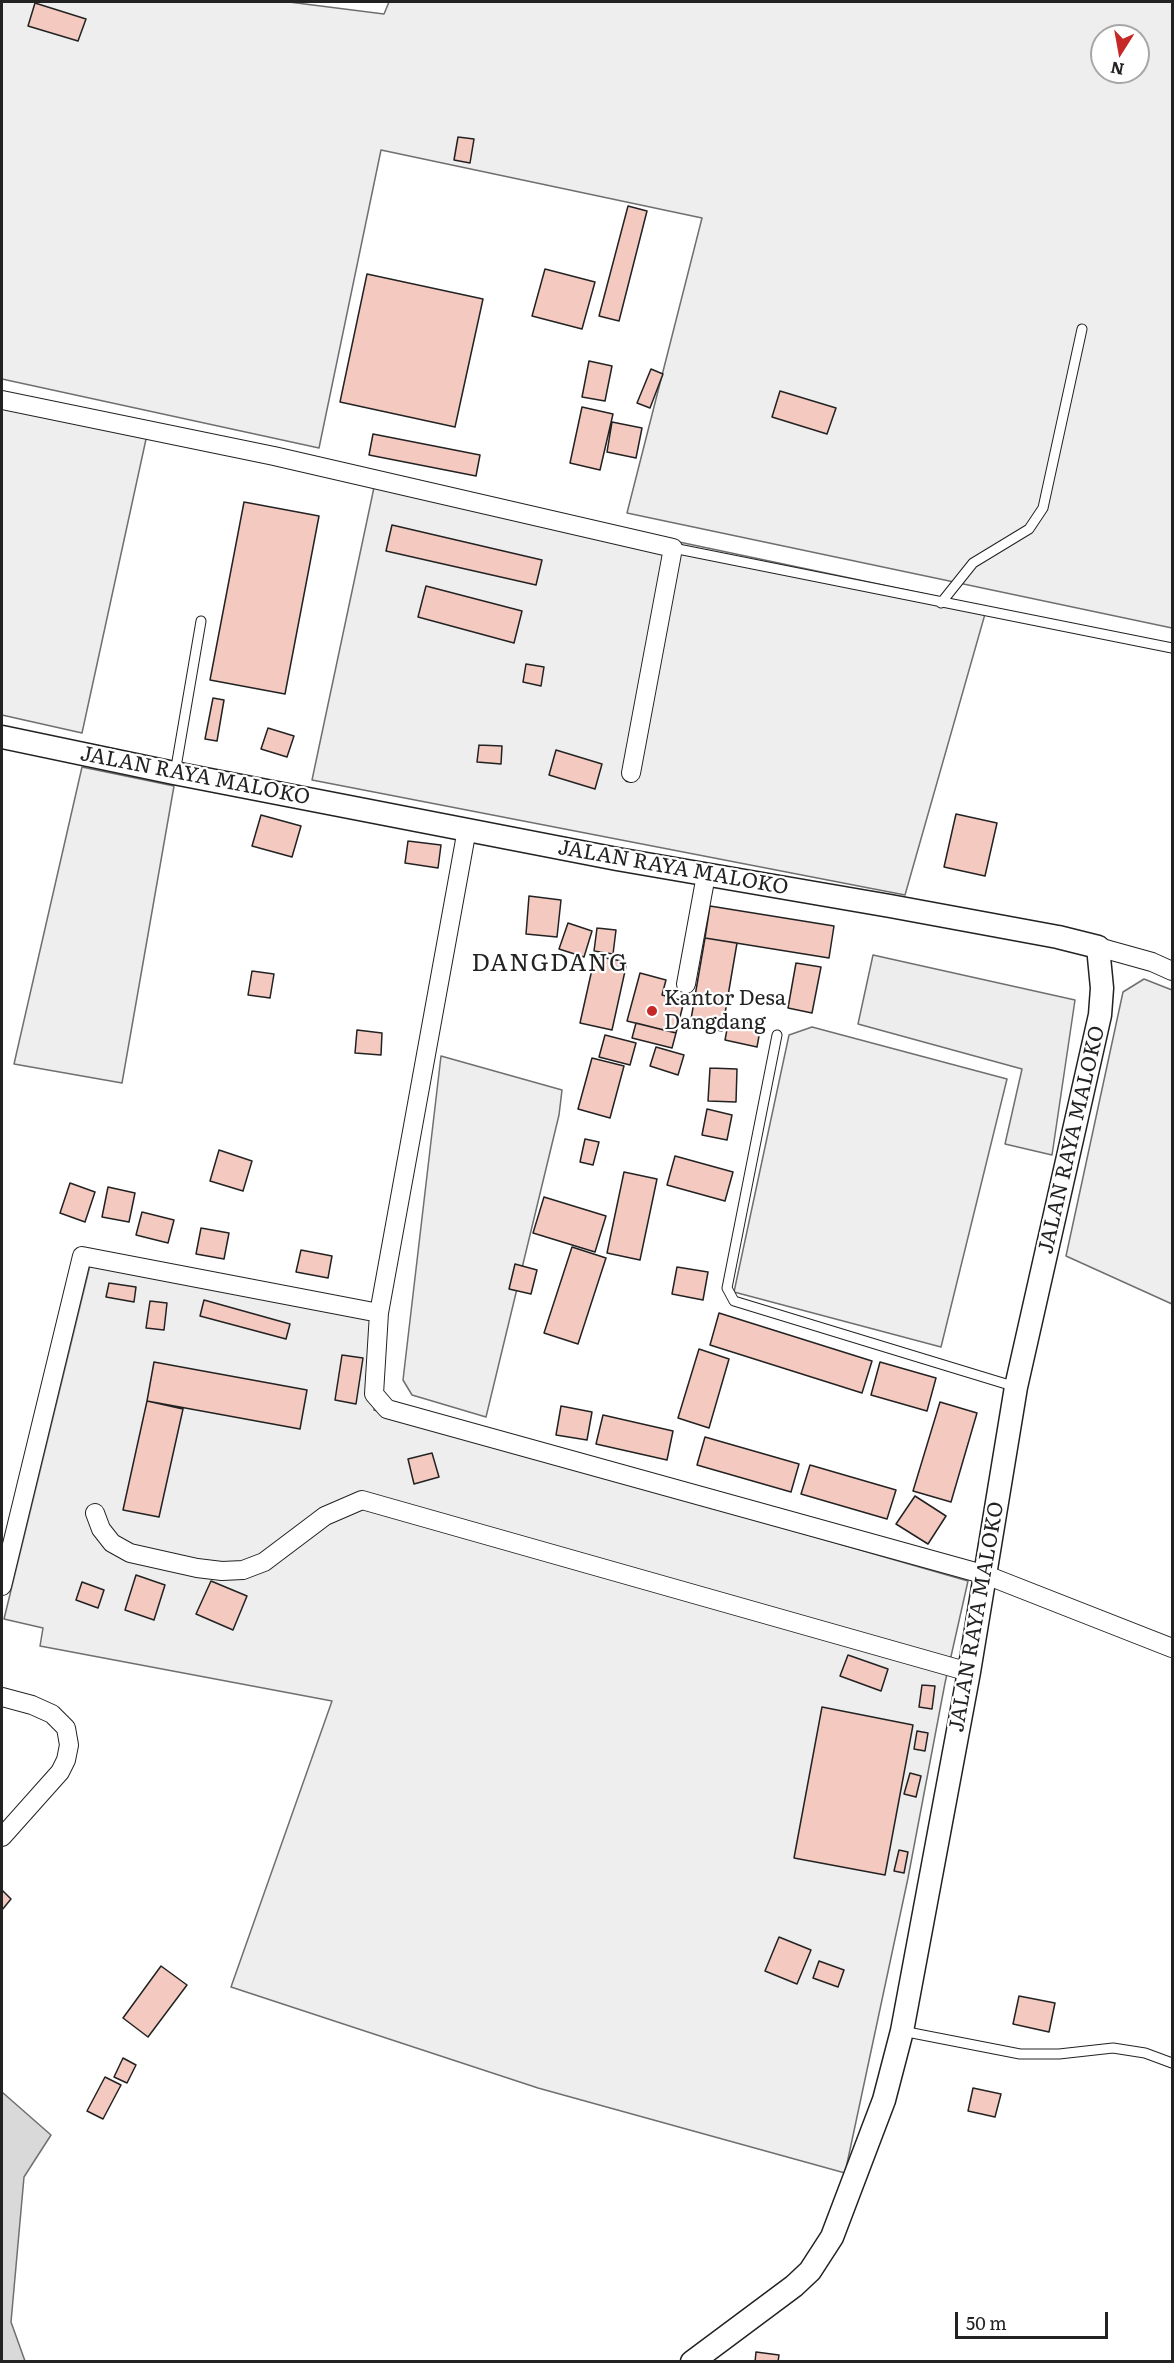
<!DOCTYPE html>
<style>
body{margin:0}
#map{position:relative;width:1174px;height:2363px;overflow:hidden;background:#fff;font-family:Literata,serif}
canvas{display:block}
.frame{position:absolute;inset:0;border:3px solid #222;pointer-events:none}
.north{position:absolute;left:1090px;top:24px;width:60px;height:60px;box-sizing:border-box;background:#fff;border:2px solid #a7a7a7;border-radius:50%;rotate:191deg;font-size:16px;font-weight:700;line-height:24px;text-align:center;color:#222}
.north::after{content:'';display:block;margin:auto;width:21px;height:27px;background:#c62828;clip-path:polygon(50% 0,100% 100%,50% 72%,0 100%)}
.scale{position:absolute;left:955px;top:2312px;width:153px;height:27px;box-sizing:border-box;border:3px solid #222;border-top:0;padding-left:8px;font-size:18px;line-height:21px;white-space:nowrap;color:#222;-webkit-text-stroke:4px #fff;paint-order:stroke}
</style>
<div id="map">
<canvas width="1174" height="2363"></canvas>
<div class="frame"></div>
<div class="north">N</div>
<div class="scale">50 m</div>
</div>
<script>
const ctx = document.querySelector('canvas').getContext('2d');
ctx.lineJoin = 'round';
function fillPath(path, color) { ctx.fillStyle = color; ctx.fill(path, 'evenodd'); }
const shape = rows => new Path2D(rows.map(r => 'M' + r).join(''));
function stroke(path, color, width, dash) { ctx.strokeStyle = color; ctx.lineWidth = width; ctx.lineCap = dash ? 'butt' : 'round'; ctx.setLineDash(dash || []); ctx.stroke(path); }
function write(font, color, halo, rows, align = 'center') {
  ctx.font = font + ' Literata,serif'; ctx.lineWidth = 4.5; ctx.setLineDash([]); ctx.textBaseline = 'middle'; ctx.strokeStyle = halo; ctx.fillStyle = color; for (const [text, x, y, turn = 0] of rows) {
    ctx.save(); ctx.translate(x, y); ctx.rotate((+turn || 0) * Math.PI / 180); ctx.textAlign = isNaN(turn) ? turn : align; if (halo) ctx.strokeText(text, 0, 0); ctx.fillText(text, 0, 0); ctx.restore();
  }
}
const green = shape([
 [2,2,289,2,384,14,389,2,1172,2,1172,628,627,513,702,218,381,150,319,448,2,379,2,2],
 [1102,36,1138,36,1138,72,1102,72,1102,36],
 [2,399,148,430,82,733,2,715,2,399],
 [376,478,987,607,905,895,312,780,376,478],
 [82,767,174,786,122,1083,14,1064,82,767],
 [1144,979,1172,990,1172,1304,1066,1256,1123,992,1144,979],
 [812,1027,1007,1079,941,1347,734,1292,789,1035,812,1027],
 [441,1056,562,1090,559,1115,486,1417,412,1395,403,1380,441,1056],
 [92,1257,385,1322,374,1410,968,1581,945,1683,908,1878,845,2173,538,2088,231,1987,332,1701,40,1646,43,1628,4,1619,92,1257]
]);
const parking = shape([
 [873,955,1075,1000,1052,1155,1005,1144,1022,1069,858,1024,873,955]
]);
const water = shape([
 [2,2092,51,2135,24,2177,11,2322,25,2361,2,2361,2,2092]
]);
const building = shape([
 [35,3,86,19,78,41,28,26,35,3],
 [458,137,474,139,470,163,454,160,458,137],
 [628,206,647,211,619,321,599,316,628,206],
 [545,269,595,282,582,329,532,316,545,269],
 [367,274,483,299,455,427,340,402,367,274],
 [589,361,612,366,605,401,582,397,589,361],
 [651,369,663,374,650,408,637,403,651,369],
 [780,391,836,408,827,434,772,417,780,391],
 [582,407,613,414,600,470,570,463,582,407],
 [612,422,642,428,636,458,607,452,612,422],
 [373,434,480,455,476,476,369,455,373,434],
 [244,502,319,516,285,694,210,680,244,502],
 [392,525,542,560,536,585,386,551,392,525],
 [426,586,522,611,514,643,418,617,426,586],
 [526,664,544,667,541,686,523,682,526,664],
 [213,698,224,700,217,741,205,739,213,698],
 [268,728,294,736,287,757,261,749,268,728],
 [479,745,502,746,501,764,477,762,479,745],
 [556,750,602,764,595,789,549,775,556,750],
 [956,814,997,823,985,876,944,867,956,814],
 [261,815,301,826,292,857,252,846,261,815],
 [408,841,441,845,438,868,405,863,408,841],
 [529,896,561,900,557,937,526,934,529,896],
 [710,906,834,926,829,958,705,938,710,906],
 [568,923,592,931,584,957,559,949,568,923],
 [597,928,616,930,613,954,594,951,597,928],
 [705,938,737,943,722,1031,690,1025,705,938],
 [595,956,627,962,612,1030,580,1023,595,956],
 [796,963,821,967,812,1013,788,1008,796,963],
 [252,971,274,974,270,998,248,995,252,971],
 [640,973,666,980,662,995,684,1001,676,1033,627,1021,640,973],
 [729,1019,761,1025,757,1047,725,1040,729,1019],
 [636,1023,676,1033,672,1048,632,1038,636,1023],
 [357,1030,382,1033,381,1055,355,1053,357,1030],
 [605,1035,636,1043,630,1065,599,1057,605,1035],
 [656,1047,684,1055,678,1075,650,1066,656,1047],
 [592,1058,624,1066,610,1118,578,1109,592,1058],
 [710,1068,737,1069,736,1102,708,1101,710,1068],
 [707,1109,732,1115,727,1140,702,1135,707,1109],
 [585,1139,599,1142,593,1165,580,1162,585,1139],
 [219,1150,252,1161,243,1191,210,1181,219,1150],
 [675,1156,733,1172,725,1201,667,1185,675,1156],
 [624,1172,657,1179,640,1260,607,1253,624,1172],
 [70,1183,95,1192,85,1222,60,1213,70,1183],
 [108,1187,135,1193,129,1222,102,1217,108,1187],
 [544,1197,606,1216,595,1252,533,1233,544,1197],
 [142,1212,174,1220,168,1243,136,1235,142,1212],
 [201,1228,229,1233,224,1259,196,1254,201,1228],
 [572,1247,606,1258,578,1344,544,1333,572,1247],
 [301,1250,332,1256,328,1278,296,1272,301,1250],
 [515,1264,537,1270,531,1294,509,1289,515,1264],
 [677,1267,708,1272,703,1300,672,1294,677,1267],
 [109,1283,136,1287,134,1302,106,1297,109,1283],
 [204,1300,290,1324,286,1339,200,1316,204,1300],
 [150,1301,167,1303,164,1330,146,1328,150,1301],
 [719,1313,872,1361,862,1393,710,1345,719,1313],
 [699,1349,729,1359,709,1428,678,1418,699,1349],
 [342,1355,363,1358,356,1404,335,1400,342,1355],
 [154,1362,307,1390,300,1429,147,1401,154,1362],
 [880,1362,936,1378,927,1411,871,1395,880,1362],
 [147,1401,183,1409,159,1517,123,1510,147,1401],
 [940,1402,977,1413,951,1502,913,1491,940,1402],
 [561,1406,592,1412,587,1440,556,1435,561,1406],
 [603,1415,673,1431,667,1460,596,1444,603,1415],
 [705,1437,799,1464,791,1492,697,1465,705,1437],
 [432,1453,439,1477,414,1484,408,1459,432,1453],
 [810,1465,896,1490,887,1519,801,1494,810,1465],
 [915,1496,946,1516,928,1544,896,1524,915,1496],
 [136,1575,165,1585,154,1620,125,1610,136,1575],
 [211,1581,247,1596,233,1630,196,1614,211,1581],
 [82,1582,104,1590,98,1608,76,1600,82,1582],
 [848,1655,888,1669,881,1691,840,1676,848,1655],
 [922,1685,935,1686,932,1709,919,1707,922,1685],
 [822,1707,913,1725,885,1875,794,1858,822,1707],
 [917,1731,928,1733,925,1751,914,1749,917,1731],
 [910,1773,921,1776,916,1797,904,1794,910,1773],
 [899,1850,908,1852,904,1873,894,1871,899,1850],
 [2,1890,11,1899,2,1910,2,1890],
 [779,1937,811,1950,797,1984,765,1971,779,1937],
 [819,1961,844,1970,838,1987,813,1978,819,1961],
 [161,1966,187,1985,148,2037,123,2018,161,1966],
 [1019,1996,1055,2003,1049,2032,1013,2024,1019,1996],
 [123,2058,136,2065,127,2083,114,2077,123,2058],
 [105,2077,121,2085,103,2119,87,2111,105,2077],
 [973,2088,1001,2094,995,2117,968,2111,973,2088],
 [756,2352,779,2355,778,2362,755,2362,756,2352]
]);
const service = shape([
 [673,548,1172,648],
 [941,603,973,563,1029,529,1043,508,1082,329],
 [175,773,201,621],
 [777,1035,727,1288,734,1301,1016,1387],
 [902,2031,1020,2054,1059,2054,1113,2048,1145,2053,1172,2063]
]);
const minor = shape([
 [2,400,274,456,673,548,631,773],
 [467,829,379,1313,374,1394,387,1409,986,1575,1172,1648],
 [1098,947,1152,962,1172,971],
 [686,984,706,875],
 [95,1513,101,1529,112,1543,130,1553,197,1568,222,1571,243,1570,264,1562,325,1516,362,1500,969,1672],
 [2,1586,82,1256,379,1313],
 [2,1697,32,1705,52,1714,66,1728,69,1745,66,1760,60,1772,2,1837]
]);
const tertiary = shape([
 [2,737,174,773,617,859,890,906,1058,937,1098,947,1102,988,1100,1015,1016,1387,969,1672,902,2031,884,2100,832,2237,810,2271,794,2286,692,2362]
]);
const markers = [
 [652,1011,6,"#c62828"]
];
const streetNames = [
 ["JALAN RAYA MALOKO",195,776,11],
 ["JALAN RAYA MALOKO",673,868,10],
 ["JALAN RAYA MALOKO",1072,1140,-77],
 ["JALAN RAYA MALOKO",977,1617,-80]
];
const poiNames = [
 ["Kantor Desa",664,999],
 ["Dangdang",664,1023]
];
const quarterNames = [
 ["DANGDANG",550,964]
];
fillPath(green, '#eee');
stroke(green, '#6f6f6f', 1.5);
fillPath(parking, '#ededed');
stroke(parking, '#6f6f6f', 1.5);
fillPath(water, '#d9d9d9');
stroke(water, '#6f6f6f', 1.5);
fillPath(building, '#f3c9c0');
stroke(building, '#222', 1.5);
stroke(service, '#222', 11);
stroke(minor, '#222', 20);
stroke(tertiary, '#222', 25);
stroke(service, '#fff', 9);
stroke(minor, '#fff', 18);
stroke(tertiary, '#fff', 22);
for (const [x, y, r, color] of markers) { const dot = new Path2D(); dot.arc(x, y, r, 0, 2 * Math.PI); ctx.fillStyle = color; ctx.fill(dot); stroke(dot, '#fff', 2); }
write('21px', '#222', '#fff', streetNames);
write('21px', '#222', '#fff', poiNames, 'left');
ctx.letterSpacing = '1.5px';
write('24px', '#222', '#fff', quarterNames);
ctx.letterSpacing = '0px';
</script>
